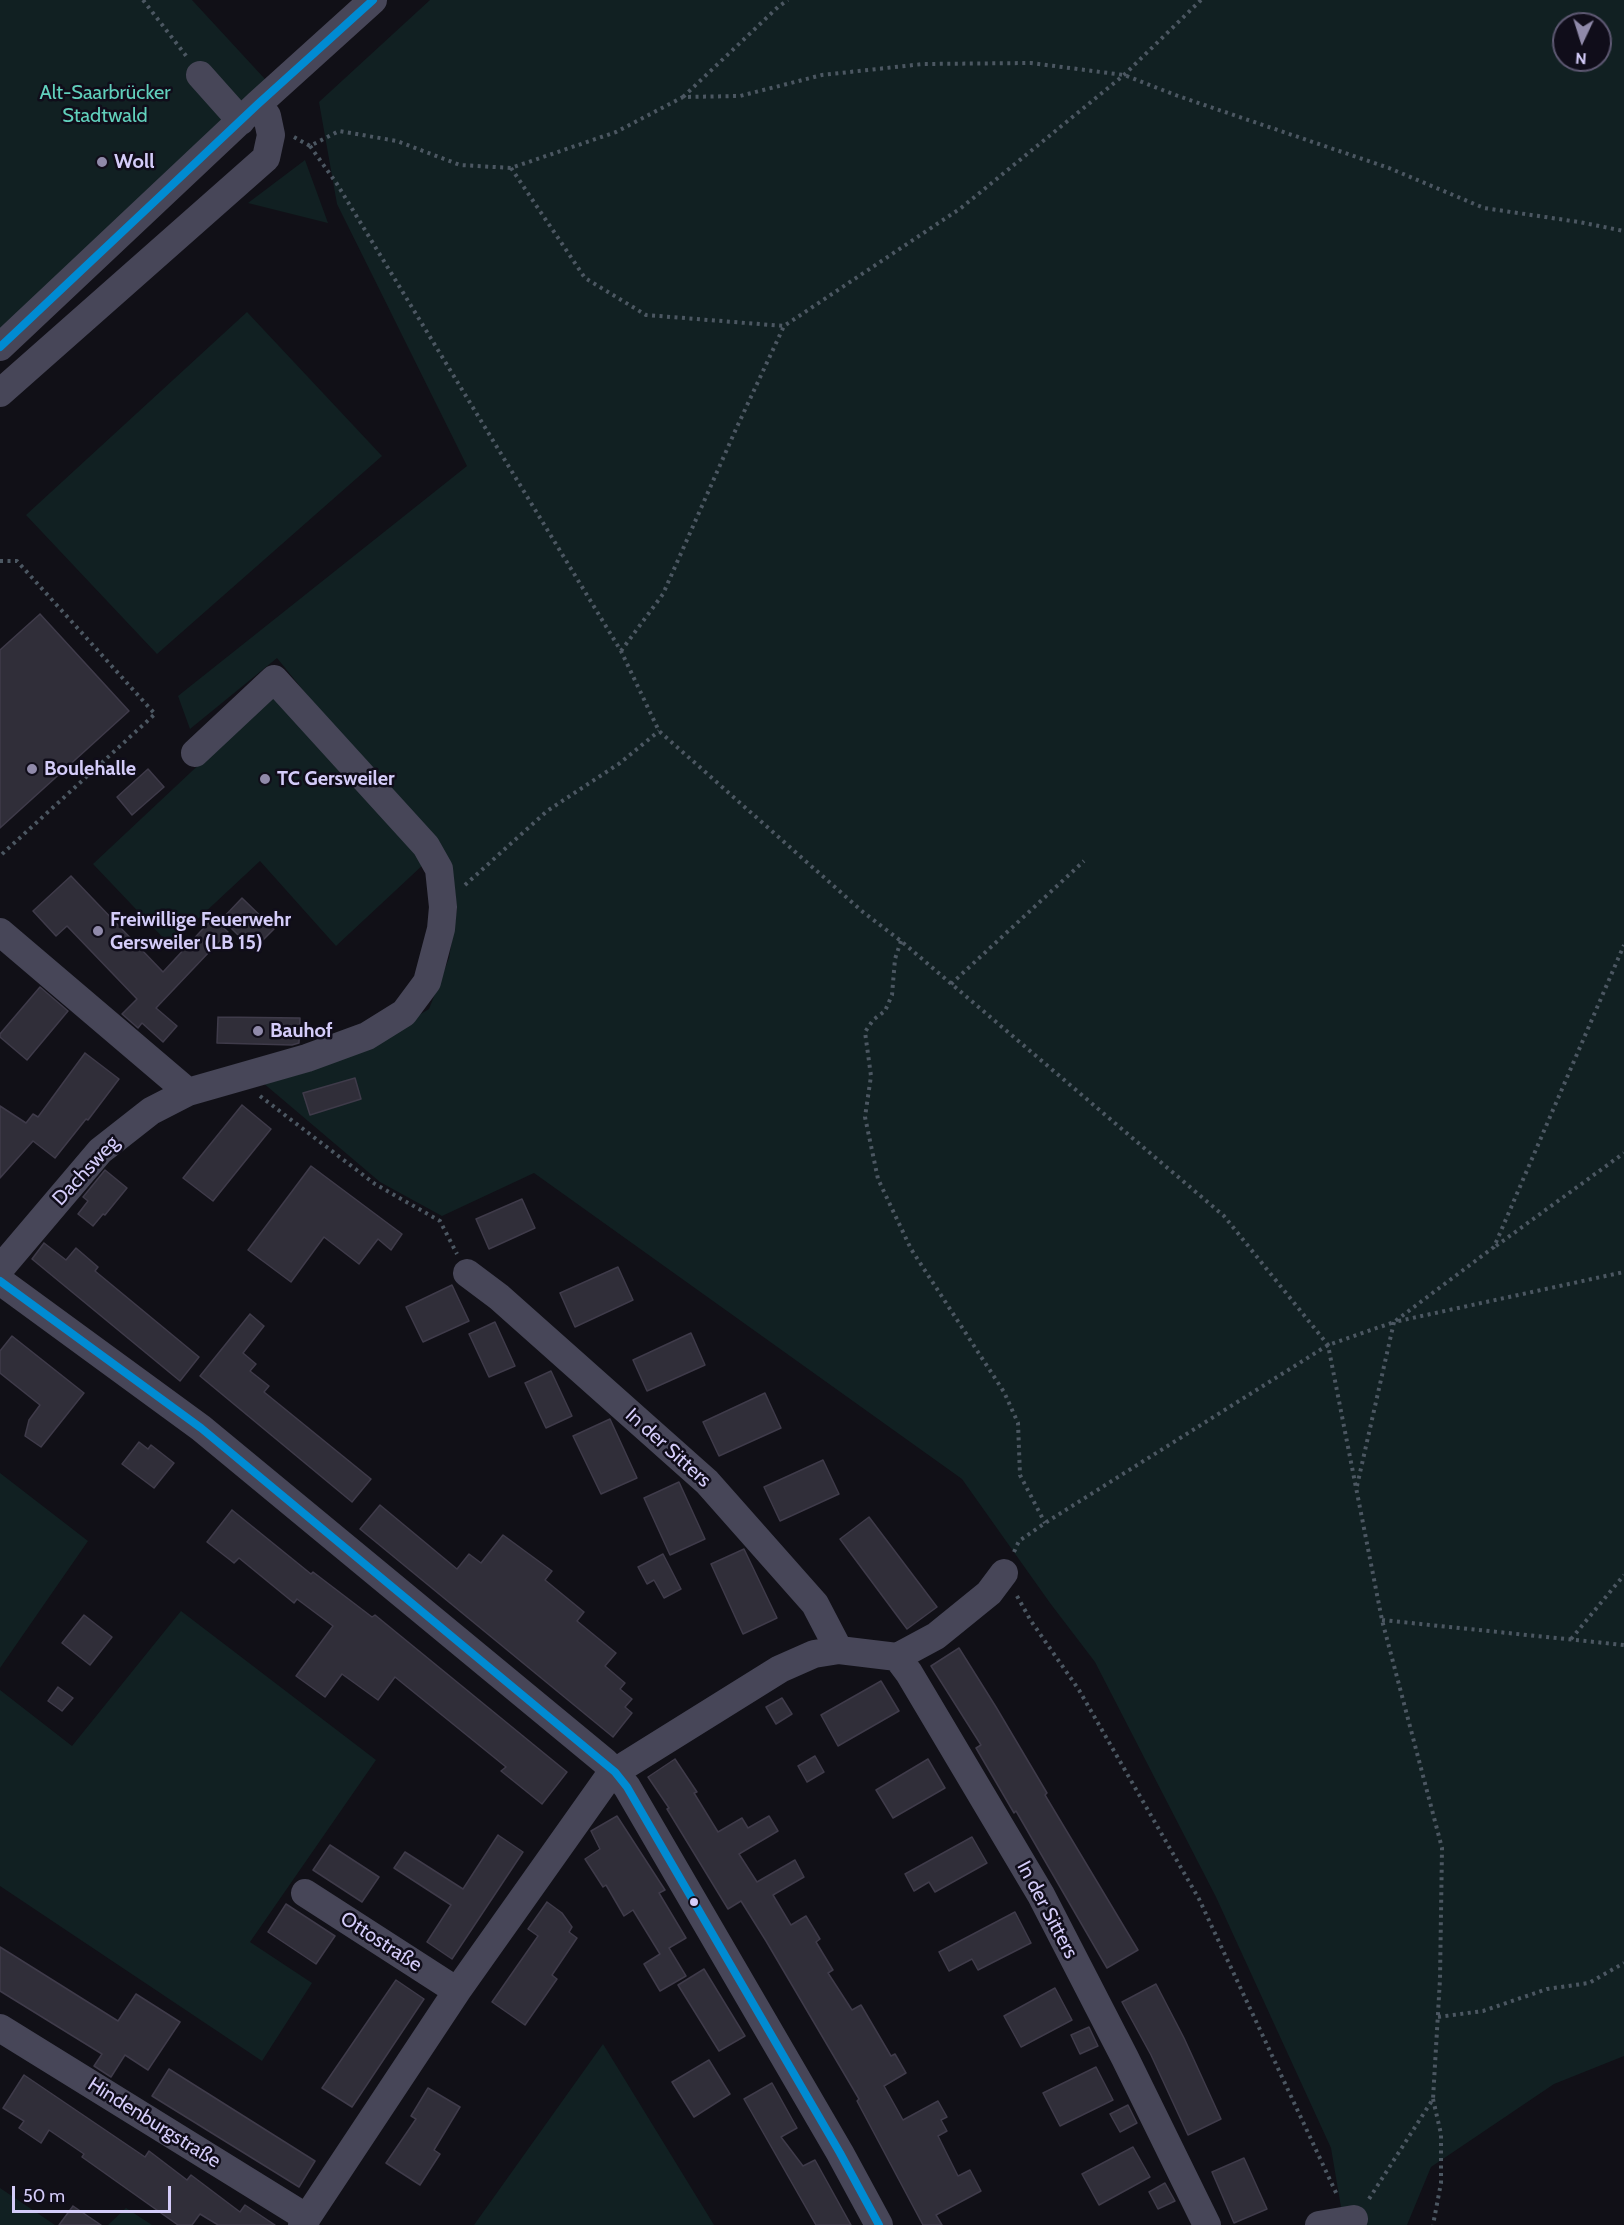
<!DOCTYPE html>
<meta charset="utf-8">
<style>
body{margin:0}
#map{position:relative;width:1624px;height:2225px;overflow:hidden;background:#111017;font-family:Cabin,sans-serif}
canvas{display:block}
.north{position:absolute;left:1552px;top:12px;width:60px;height:60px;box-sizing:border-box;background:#100d1a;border:2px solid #5e5973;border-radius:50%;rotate:184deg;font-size:16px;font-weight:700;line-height:24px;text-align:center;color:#d4ccf9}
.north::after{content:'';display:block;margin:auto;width:21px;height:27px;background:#908aaa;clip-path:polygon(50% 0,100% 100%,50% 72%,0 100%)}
.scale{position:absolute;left:12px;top:2186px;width:159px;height:27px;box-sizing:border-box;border:3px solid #d4ccf9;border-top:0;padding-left:8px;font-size:18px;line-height:21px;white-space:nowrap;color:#d4ccf9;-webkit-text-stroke:4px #100d1a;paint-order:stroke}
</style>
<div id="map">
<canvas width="1624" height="2225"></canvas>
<div class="north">N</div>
<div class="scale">50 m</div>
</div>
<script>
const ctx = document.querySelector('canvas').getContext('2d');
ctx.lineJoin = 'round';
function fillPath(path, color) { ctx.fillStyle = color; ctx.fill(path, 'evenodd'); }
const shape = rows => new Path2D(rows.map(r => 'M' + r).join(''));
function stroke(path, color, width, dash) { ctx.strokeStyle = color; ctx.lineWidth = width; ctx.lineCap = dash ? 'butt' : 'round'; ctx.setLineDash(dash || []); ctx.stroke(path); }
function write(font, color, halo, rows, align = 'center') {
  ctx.font = font + ' Cabin,sans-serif'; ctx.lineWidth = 5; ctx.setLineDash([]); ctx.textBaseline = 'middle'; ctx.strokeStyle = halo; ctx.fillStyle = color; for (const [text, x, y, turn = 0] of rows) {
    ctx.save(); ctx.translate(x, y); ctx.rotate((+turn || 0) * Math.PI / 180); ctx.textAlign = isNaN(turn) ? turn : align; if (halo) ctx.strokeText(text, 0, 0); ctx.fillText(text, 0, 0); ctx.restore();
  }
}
const green = shape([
 [0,0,192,0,276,91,0,339],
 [430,0,1624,0,1624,2056,1554,2084,1431,2167,1407,2225,1344,2225,1331,2148,1216,1897,1095,1662,1050,1603,962,1479,534,1173,442,1216,380,1182,262,1082,375,1041,429,1009,449,958,457,909,453,875,277,658,190,729,178,696,467,466,337,204,319,102],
 [1564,24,1600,24,1600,60,1564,60],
 [305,160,328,223,248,203],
 [247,312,382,456,157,654,26,515],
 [272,696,425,863,336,946,260,861,170,945,93,864],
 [0,1473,88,1541,0,1668],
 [181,1611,376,1760,250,1942,312,1983,262,2061,0,1886,0,1690,72,1746],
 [603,2044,714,2225,474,2225],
 [0,2188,55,2225,0,2225],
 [126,2208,152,2225,108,2225]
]);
const building = shape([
 [40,614,129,711,0,828,0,650,40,614],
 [148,769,164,787,132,815,117,797,148,769],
 [71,876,163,972,213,918,228,932,156,1008,177,1026,163,1042,142,1023,138,1028,122,1014,137,999,67,926,56,936,33,911,71,876],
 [242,898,274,929,253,950,222,919,242,898],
 [40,987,68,1011,27,1060,0,1037,0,1034,40,987],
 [218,1017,300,1018,299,1043,292,1045,217,1043,218,1017],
 [85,1053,119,1079,88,1120,86,1119,55,1158,33,1141,0,1178,0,1106,26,1123,33,1114,38,1117,85,1053],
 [355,1078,361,1099,310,1115,303,1093,355,1078],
 [242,1105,271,1129,213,1201,183,1178,242,1105],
 [311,1166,402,1234,391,1250,378,1239,359,1264,324,1237,291,1282,248,1250,311,1166],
 [105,1170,127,1188,105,1215,103,1214,93,1226,78,1214,88,1201,83,1197,105,1170],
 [522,1199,535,1228,489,1249,476,1219,522,1199],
 [44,1243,66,1260,76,1248,98,1267,95,1271,199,1357,180,1381,32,1259,44,1243],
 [618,1267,633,1300,575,1327,560,1293,618,1267],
 [452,1285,469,1321,423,1342,406,1307,452,1285],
 [250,1314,264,1326,243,1353,256,1364,250,1371,269,1386,264,1392,371,1479,352,1502,200,1376,250,1314],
 [495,1322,515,1366,489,1377,469,1334,495,1322],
 [691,1333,705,1365,647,1391,633,1360,691,1333],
 [12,1336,84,1393,41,1447,25,1436,29,1420,40,1405,0,1373,0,1351,12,1336],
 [551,1371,572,1416,546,1428,525,1383,551,1371],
 [765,1393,781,1428,719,1456,703,1422,765,1393],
 [610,1419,637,1478,601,1494,573,1436,610,1419],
 [139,1442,148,1449,151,1445,174,1463,154,1488,122,1464,139,1442],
 [823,1460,839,1494,780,1521,764,1487,823,1460],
 [679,1482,705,1539,670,1555,644,1498,679,1482],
 [380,1505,457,1569,469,1554,481,1563,503,1535,552,1571,545,1580,584,1612,577,1621,616,1653,605,1666,625,1683,620,1689,632,1699,625,1707,632,1713,613,1737,360,1529,380,1505],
 [232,1510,311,1574,313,1572,372,1617,375,1615,567,1772,542,1804,501,1771,506,1767,395,1677,378,1700,342,1674,325,1697,296,1676,333,1626,297,1599,294,1603,239,1558,234,1563,207,1542,232,1510],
 [869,1517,937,1607,907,1629,840,1539,869,1517],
 [744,1549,777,1618,743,1634,711,1564,744,1549],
 [663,1554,681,1589,664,1598,654,1580,647,1584,638,1567,663,1554],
 [84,1615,112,1637,90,1665,62,1643,84,1615],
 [959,1648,996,1707,1047,1793,1045,1795,1138,1950,1107,1968,1016,1811,1014,1813,976,1748,981,1745,931,1666,959,1648],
 [881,1681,899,1711,838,1746,821,1715,881,1681],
 [58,1687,73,1698,62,1711,48,1701,58,1687],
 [782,1698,792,1714,776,1724,766,1707,782,1698],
 [815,1756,824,1772,807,1782,798,1766,815,1756],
 [675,1759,697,1792,694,1793,718,1832,742,1818,748,1828,769,1816,778,1831,739,1854,757,1882,795,1860,804,1877,773,1895,791,1925,806,1916,820,1939,816,1942,833,1970,828,1973,852,2010,861,2005,891,2056,895,2054,906,2073,884,2086,903,2120,938,2101,947,2117,941,2120,947,2131,938,2136,958,2176,970,2170,981,2191,936,2215,942,2225,923,2225,857,2101,859,2099,766,1941,741,1901,728,1909,667,1809,669,1808,648,1777,675,1759],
 [928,1759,945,1788,893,1818,876,1790,928,1759],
 [617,1816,665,1890,659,1893,686,1938,669,1948,686,1976,660,1991,644,1964,660,1954,633,1910,624,1916,606,1885,603,1887,585,1859,600,1849,591,1831,617,1816],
 [498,1835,523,1852,452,1959,427,1942,451,1905,394,1868,405,1852,463,1889,498,1835],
 [972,1837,987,1863,935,1892,929,1882,914,1891,905,1874,972,1837],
 [330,1845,379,1877,362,1902,313,1870,330,1845],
 [547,1902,562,1913,572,1927,569,1932,577,1938,552,1975,557,1979,525,2025,492,2002,538,1936,528,1929,547,1902],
 [286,1904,335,1936,316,1964,268,1932,286,1904],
 [1015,1912,1031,1943,978,1970,972,1959,949,1971,939,1952,1015,1912],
 [0,1947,118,2021,136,1994,180,2022,148,2070,125,2055,111,2077,94,2066,102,2054,0,1991,0,1947],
 [704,1969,745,2036,719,2051,678,1985,704,1969],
 [396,1980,424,1999,352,2107,322,2088,396,1980],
 [1156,1984,1184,2038,1221,2119,1188,2135,1151,2055,1122,2002,1156,1984],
 [1055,1988,1072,2020,1021,2047,1004,2016,1055,1988],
 [1089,2027,1098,2046,1080,2054,1071,2035,1089,2027],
 [709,2060,730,2094,694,2117,672,2082,709,2060],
 [1096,2067,1113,2100,1060,2126,1043,2093,1096,2067],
 [169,2069,315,2161,299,2187,152,2096,169,2069],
 [24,2075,145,2157,149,2151,187,2180,191,2175,240,2212,245,2205,275,2225,218,2225,200,2214,192,2225,178,2225,82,2157,84,2154,49,2130,41,2143,19,2128,24,2121,3,2108,24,2075],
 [772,2083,797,2128,781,2137,803,2166,815,2160,851,2225,816,2225,744,2099,772,2083],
 [428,2088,460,2107,434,2150,440,2154,420,2185,386,2163,416,2119,411,2116,428,2088],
 [1128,2105,1137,2123,1120,2132,1110,2114,1128,2105],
 [1133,2147,1150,2177,1099,2205,1082,2174,1133,2147],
 [1244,2158,1267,2209,1234,2223,1212,2172,1244,2158],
 [1165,2183,1175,2201,1158,2209,1149,2192,1165,2183],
 [73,2206,101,2225,59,2225,73,2206]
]);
const path = shape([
 [143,0,187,57],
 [683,97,778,7,788,0],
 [294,137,310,146,339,131,397,141,460,165,511,168,616,132,683,97,740,96,822,75,923,64,1031,63,1124,75,1178,96,1389,168,1484,208,1579,222,1624,231],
 [310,146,337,184,621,651,659,731,863,912,901,941,1224,1216,1328,1345,1382,1620,1442,1848,1440,1979,1433,2099,1367,2202],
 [511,168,585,278,646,315,784,326],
 [0,561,17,561,155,714,0,856],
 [621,651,663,594,736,429,784,326,961,208,1124,75,1201,0],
 [465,885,547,811,620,763,659,731],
 [901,941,895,959,892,995,885,1011,873,1020,865,1032,871,1076,865,1117,878,1179,911,1249,1004,1392,1018,1423,1020,1475,1045,1523],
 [951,984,1084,861],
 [260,1096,375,1184,440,1221,457,1254],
 [1496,1246,1624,1153],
 [1357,1486,1394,1322,1624,1272],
 [1014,1552,1019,1541,1045,1523,1328,1345,1394,1322,1494,1247,1624,945],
 [1017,1596,1031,1621,1079,1690,1199,1899,1338,2197],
 [1382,1620,1624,1645],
 [1571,1639,1624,1575],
 [1438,2017,1483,2011,1547,1989,1589,1983,1624,1963],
 [1433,2099,1441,2134,1441,2183,1433,2225]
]);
const minor = shape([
 [200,75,241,121],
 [0,347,258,104,373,0],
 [0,393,266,158,271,135,267,116,258,104],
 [0,932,188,1092],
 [0,1269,100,1151,151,1111,188,1092,307,1058,367,1036,404,1013,427,982,441,929,443,907,439,869,426,846,274,679,195,753],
 [467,1273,499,1297,707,1482,815,1604,839,1650],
 [0,1281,201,1428,604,1761,615,1772,627,1787,840,2153,879,2225],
 [897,1657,936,1636,989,1593,1004,1573],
 [305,1893,457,1991],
 [0,2028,307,2218],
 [302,2225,457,1991,605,1782,626,1765,780,1669,814,1654,839,1650,897,1657,909,1673,1041,1895,1125,2058,1207,2225],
 [1319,2225,1354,2219]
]);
const bus1 = shape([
 [0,347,258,104,373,0],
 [0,1281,201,1428,615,1772,627,1787,840,2153,879,2225]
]);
const markers = [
 [102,162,6,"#908aaa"],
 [32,769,6,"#908aaa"],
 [265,779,6,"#908aaa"],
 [98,931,6,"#908aaa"],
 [258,1031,6,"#908aaa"],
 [694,1902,5,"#d4ccf9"]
];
const parkNames = [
 ["Alt-Saarbrücker",105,93],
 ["Stadtwald",105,116]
];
const poiNames = [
 ["Woll",114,162],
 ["Boulehalle",44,769],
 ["TC Gersweiler",277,779],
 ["Freiwillige Feuerwehr",110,920],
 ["Gersweiler (LB 15)",110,943],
 ["Bauhof",270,1031]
];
const streetNames = [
 ["Dachsweg",86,1171,-47],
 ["In der Sitters",668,1448,42],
 ["In der Sitters",1047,1910,62],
 ["Ottostraße",381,1942,33],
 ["Hindenburgstraße",154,2123,32]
];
fillPath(green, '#112022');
fillPath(building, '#302e39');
stroke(building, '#3f3b4a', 1.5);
stroke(path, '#4c5762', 4, [3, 4.5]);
stroke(minor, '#474658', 28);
stroke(bus1, '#008bd2', 8);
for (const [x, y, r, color] of markers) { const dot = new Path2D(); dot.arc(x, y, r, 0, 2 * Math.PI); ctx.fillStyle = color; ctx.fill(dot); stroke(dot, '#100d1a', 2); }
write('20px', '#61d0bc', '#100d1a', parkNames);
write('bold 20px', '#d4ccf9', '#100d1a', poiNames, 'left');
write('20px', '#d4ccf9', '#100d1a', streetNames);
</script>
